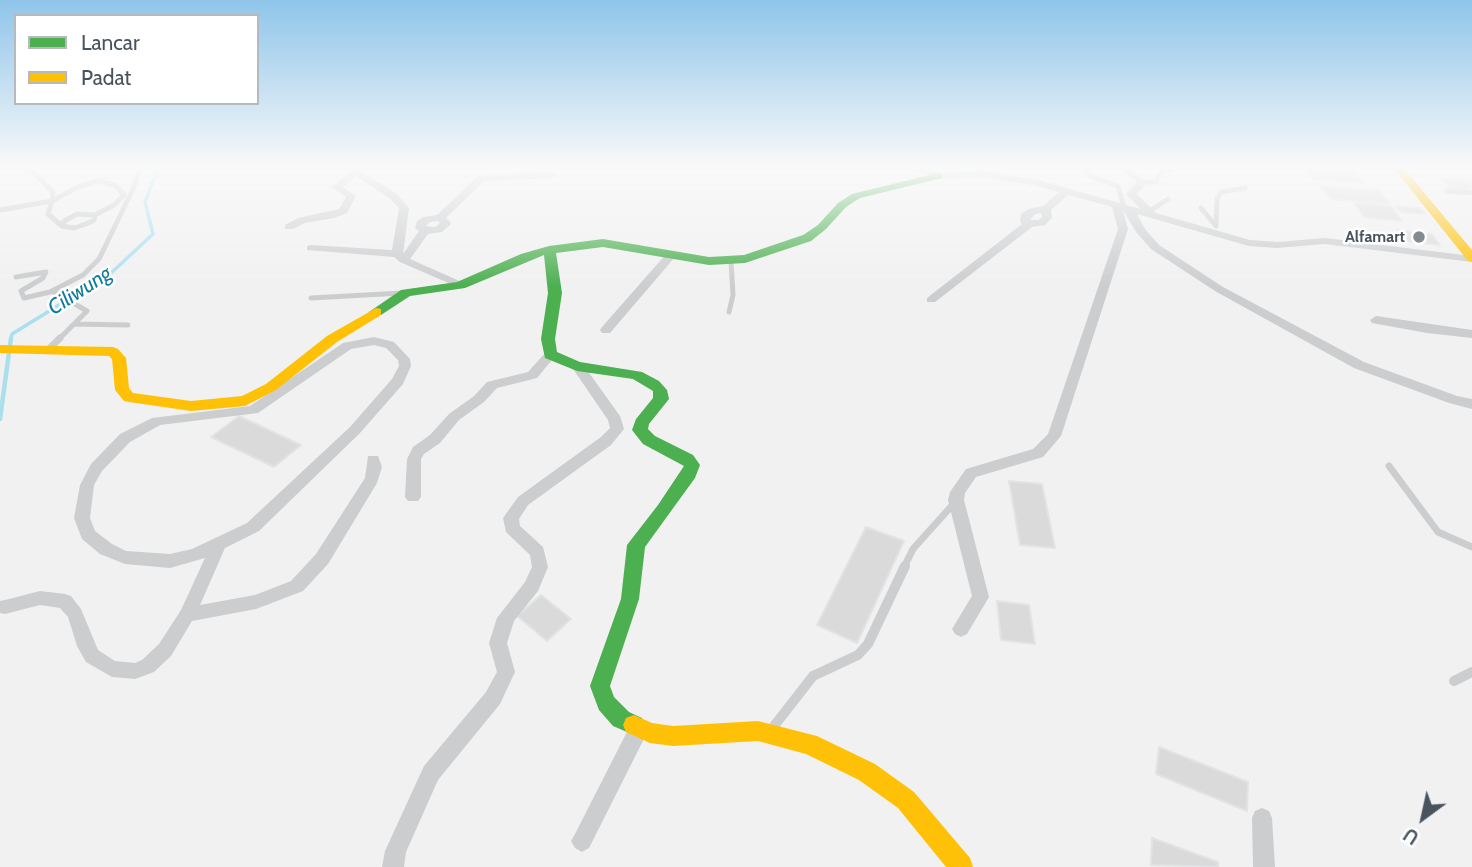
<!DOCTYPE html>
<style>
body{margin:0}
#map{position:relative;width:1472px;height:867px;overflow:hidden;background:#f1f1f1;font-family:Cabin,sans-serif}
canvas{display:block}
.legend{position:absolute;left:14px;top:14px;width:245px;height:91px;box-sizing:border-box;background:#fff;border:2px solid #b6babf;margin:0;padding:9px 12px;list-style:none;font-size:21px;color:#48535e}
.legend li{display:flex;align-items:center;gap:14px;height:35px}
.legend b{width:35px;border:2px solid #b6babf}
.north{position:absolute;left:1388px;top:783px;width:70px;height:70px;-webkit-text-stroke:5px #fff;paint-order:stroke;rotate:213deg;font-size:19px;font-weight:700;line-height:28px;text-align:center;color:#48535e}
.north::after{content:'';display:block;margin:auto;width:24px;height:32px;background:#48535e;clip-path:polygon(50% 0,100% 100%,50% 72%,0 100%)}
</style>
<div id="map">
<canvas width="1472" height="867"></canvas>
<ul class="legend">
<li><b style="height:9px;background:#4caf50"></b>Lancar</li>
<li><b style="height:9px;background:#ffc107"></b>Padat</li>
</ul>
<div class="north">U</div>
</div>
<script>
const ctx = document.querySelector('canvas').getContext('2d');
ctx.lineJoin = 'round';
const shape = rows => new Path2D(rows.map(r => 'M' + r).join(''));
function stroke(path, color, width, dash) { ctx.strokeStyle = color; ctx.lineWidth = width; ctx.lineCap = dash ? 'butt' : 'round'; ctx.setLineDash(dash || []); ctx.stroke(path); }
function fillPath(path, color) { ctx.fillStyle = color; ctx.fill(path, 'evenodd'); }
function write(font, color, halo, rows, align = 'center') {
  ctx.font = font + ' Cabin,sans-serif'; ctx.lineWidth = 5; ctx.setLineDash([]); ctx.textBaseline = 'middle'; ctx.strokeStyle = halo; ctx.fillStyle = color; for (const [text, x, y, turn = 0] of rows) {
    ctx.save(); ctx.translate(x, y); ctx.rotate((+turn || 0) * Math.PI / 180); ctx.textAlign = isNaN(turn) ? turn : align; if (halo) ctx.strokeText(text, 0, 0); ctx.fillText(text, 0, 0); ctx.restore();
  }
}
const streamFar1 = shape([
 [11,339,12,334,111,273,153,234,145,202,159,166]
]);
const stream = shape([
 [0,419,11,338]
]);
const building = shape([
 [1304,166,1350,166,1363,183,1313,179,1304,166],
 [1441,178,1472,180,1472,192,1453,191,1441,178],
 [1321,186,1379,191,1390,204,1330,199,1321,186],
 [1354,203,1391,206,1402,221,1364,217,1354,203],
 [1396,206,1420,208,1425,214,1401,212,1396,206],
 [1397,230,1432,234,1440,245,1405,241,1397,230],
 [239,416,301,445,274,467,211,437,239,416],
 [1009,481,1042,484,1055,548,1020,545,1009,481],
 [866,527,904,541,857,643,817,625,866,527],
 [541,595,571,619,547,641,517,616,541,595],
 [997,601,1029,605,1035,644,1001,640,997,601],
 [1159,747,1248,782,1247,811,1156,774,1159,747],
 [1152,838,1218,862,1218,867,1151,865,1152,838]
]);
const laneFar2 = shape([
 [1082,167,1090,176,1118,186,1124,208],
 [1143,182,1156,182,1161,172,1171,169],
 [1447,191,1472,193],
 [1201,208,1216,226],
 [0,210,52,201,53,192,34,173,19,166],
 [1150,211,1168,199],
 [62,226,74,228,86,224,94,220,95,215],
 [62,226,48,214,52,201,78,187,97,181,115,185,124,195,114,205,95,215],
 [62,226,64,221,77,214,95,215],
 [1216,226,1217,199,1221,192,1245,188],
 [16,277,46,272,43,278,21,291,24,298,50,292,83,275,99,259,133,189,141,166],
 [52,291,87,311,74,324],
 [311,298,402,293],
 [729,312,733,295,731,262],
 [59,339,74,324,128,325]
]);
const laneFar1 = shape([
 [48,350,60,338],
 [1389,466,1438,532,1472,547],
 [904,567,913,549,956,501]
]);
const lane = shape([
 [1454,681,1472,672],
 [771,730,813,676,858,655,868,644,905,566]
]);
const street = shape([
 [350,166,358,166,360,171,397,194,409,208,403,254,419,231,415,228,417,221,423,217,437,215,478,176,552,172,557,175,552,178,484,181,446,218,451,223,450,225,442,232,428,234,410,259,464,283,466,285,460,288,400,262,394,257,307,250,307,246,311,245,392,250,399,208,389,198,356,176,343,187,356,196,347,213,334,218,305,223,293,229,285,229,285,225,298,218,339,209,346,197,332,187,351,171,350,166],
 [438,221,440,223,435,227,426,226,430,222,438,221],
 [901,166,914,166,939,173,981,171,1038,180,1141,209,1126,194,1137,182,1115,166,1126,166,1148,182,1137,194,1156,213,1250,240,1277,242,1325,238,1472,256,1472,262,1325,244,1277,248,1249,246,1137,214,1145,229,1159,245,1223,287,1364,362,1457,396,1472,399,1472,409,1449,403,1354,368,1215,291,1151,249,1136,232,1123,210,1128,229,1061,436,1043,457,976,477,965,493,964,500,989,597,967,634,961,637,955,634,952,629,972,596,948,500,950,492,966,469,1033,449,1048,434,1118,229,1112,207,1068,195,1051,210,1052,218,1045,225,1032,227,935,302,927,302,927,298,1022,224,1020,221,1021,214,1028,209,1043,206,1059,192,1037,186,981,177,938,179,901,166],
 [1041,213,1042,217,1038,220,1030,220,1035,214,1041,213],
 [671,252,676,255,675,257,610,333,602,333,600,330,602,327,667,253,671,252],
 [1376,316,1472,330,1472,338,1427,333,1372,323,1370,320,1376,316],
 [374,337,394,342,410,359,411,366,403,384,360,433,259,531,225,548,200,605,255,595,291,581,316,554,365,478,368,456,378,456,382,467,377,483,328,564,303,591,256,609,192,621,171,656,154,672,135,679,112,677,86,662,77,646,68,617,60,608,40,605,5,614,0,613,0,601,5,600,40,591,65,594,71,596,81,609,98,650,115,661,135,663,142,660,159,644,181,610,205,558,170,568,125,564,100,554,82,539,74,518,80,485,91,464,120,434,152,418,250,406,343,343,374,337],
 [374,345,386,348,398,360,399,366,392,379,350,427,247,523,192,549,170,554,126,551,112,544,95,531,90,518,94,485,102,471,130,442,160,425,258,413,351,349,374,345],
 [550,351,556,355,537,378,497,388,484,402,459,420,440,443,424,454,421,459,421,497,418,501,408,501,405,497,407,459,413,447,430,435,449,414,474,396,487,382,528,372,546,352,550,351],
 [577,362,582,363,620,416,624,429,611,445,528,505,519,519,520,526,543,547,548,567,538,591,514,621,507,643,515,672,500,704,438,780,406,852,404,867,382,867,385,851,424,766,486,692,497,672,489,643,497,618,525,582,532,567,530,555,506,532,503,518,518,497,601,437,610,428,608,420,571,366,577,362],
 [639,720,646,722,649,729,589,848,582,852,575,848,571,841,575,834,632,722,639,720],
 [1262,808,1269,811,1272,818,1275,867,1253,867,1252,818,1255,811,1262,808]
]);
const fast = shape([
 [938,173,942,174,942,178,860,198,846,207,826,229,811,241,745,263,709,265,603,247,556,253,562,293,555,339,557,352,580,362,642,372,659,381,667,390,669,399,649,424,648,429,655,436,693,455,700,465,695,478,645,547,639,599,610,686,614,697,629,712,642,718,645,725,642,732,634,735,613,726,599,710,590,686,621,599,627,545,658,505,684,466,643,444,632,430,636,419,653,398,653,391,633,379,577,371,545,358,541,339,548,293,544,255,465,288,410,296,381,315,371,315,369,312,401,290,457,282,521,254,549,246,603,239,709,257,744,255,803,235,818,225,838,203,852,194,938,173]
]);
const slow = shape([
 [1392,166,1402,166,1472,250,1472,262,1468,261,1392,166],
 [376,308,381,309,381,315,337,342,276,390,245,406,191,411,129,402,124,401,115,390,112,359,109,356,0,353,0,345,113,347,118,349,126,358,129,388,133,393,191,401,242,396,266,384,327,336,376,308],
 [634,715,652,723,673,726,758,721,817,736,875,764,914,792,970,858,973,867,946,867,898,808,859,780,806,754,758,741,673,746,650,743,626,732,623,725,626,718,634,715]
]);
const markers = [
 [1419,237,7,"#838a91"]
];
const farPoinames = [
 ["Alfamart",1405,237]
];
const waterNames = [
 ["Ciliwung",80,291,-33]
];
stroke(streamFar1, '#aadfee', 3.5);
stroke(stream, '#aadfee', 4.5);
fillPath(building, '#dadadb');
stroke(building, '#e2e3e4', 2);
stroke(laneFar2, '#cbcdcf', 5);
stroke(laneFar1, '#cbcdcf', 7);
stroke(lane, '#cbcdcf', 10);
fillPath(street, '#cbcdcf');
fillPath(fast, '#4caf50');
fillPath(slow, '#ffc107');
const sky = ctx.createLinearGradient(0, 0, 0, 287);
sky.addColorStop(0, '#8fc5ea');
sky.addColorStop(0.58, '#f9f9f9');
sky.addColorStop(1, '#f9f9f900');
ctx.fillStyle = sky;
ctx.fillRect(0, 0, 1472, 287);
for (const [x, y, r, color] of markers) { const dot = new Path2D(); dot.arc(x, y, r, 0, 2 * Math.PI); ctx.fillStyle = color; ctx.fill(dot); stroke(dot, '#fff', 2.5); }
write('bold 16px', '#48535e', '#fff', farPoinames, 'right');
write('italic 21px', '#0c7c9d', '#fff', waterNames);
</script>
